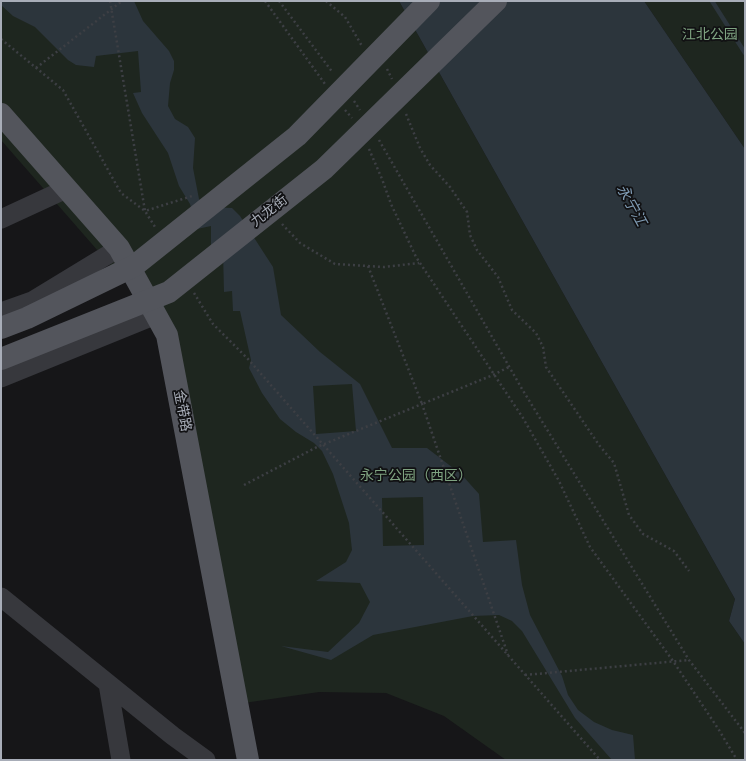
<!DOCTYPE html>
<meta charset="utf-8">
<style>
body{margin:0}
#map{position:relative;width:746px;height:761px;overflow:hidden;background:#161618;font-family:Overpass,sans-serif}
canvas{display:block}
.frame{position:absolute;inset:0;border:2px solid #a8adb8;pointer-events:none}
</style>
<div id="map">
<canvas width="746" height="761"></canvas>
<div class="frame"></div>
</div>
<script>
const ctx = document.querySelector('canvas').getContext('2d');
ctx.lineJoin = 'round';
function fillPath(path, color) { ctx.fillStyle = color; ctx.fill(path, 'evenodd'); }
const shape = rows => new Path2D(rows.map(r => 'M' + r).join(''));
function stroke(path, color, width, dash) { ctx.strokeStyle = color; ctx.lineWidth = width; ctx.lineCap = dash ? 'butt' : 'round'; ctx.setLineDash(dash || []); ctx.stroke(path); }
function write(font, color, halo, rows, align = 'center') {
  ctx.font = font + ' Overpass,"Noto Sans SC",sans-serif'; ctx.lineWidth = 3.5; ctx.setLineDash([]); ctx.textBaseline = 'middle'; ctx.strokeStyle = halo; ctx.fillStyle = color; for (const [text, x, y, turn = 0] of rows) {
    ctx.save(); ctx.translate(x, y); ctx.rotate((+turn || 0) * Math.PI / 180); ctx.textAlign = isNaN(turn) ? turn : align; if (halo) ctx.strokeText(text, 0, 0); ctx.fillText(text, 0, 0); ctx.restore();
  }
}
const green = shape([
 [1,1,399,1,735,599,729,621,745,644,745,760,506,760,444,716,386,693,319,692,237,704,161,323,1,140],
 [644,1,745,1,745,149]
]);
const water = shape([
 [1,1,134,1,143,21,169,51,174,61,174,70,170,83,168,106,175,119,188,127,195,138,193,168,199,199,204,205,211,207,232,208,240,216,273,267,281,315,320,352,360,384,392,448,427,448,461,474,479,494,483,542,516,540,522,585,530,615,562,676,568,695,578,710,594,722,612,730,633,735,635,760,612,760,575,718,522,631,512,621,499,615,473,616,373,635,331,660,281,646,328,652,359,623,370,602,360,583,316,581,346,562,352,550,349,523,333,474,322,451,314,443,296,432,280,419,262,393,249,368,251,360,240,311,233,311,232,291,224,292,223,251,211,251,211,226,197,229,190,204,179,186,168,153,142,113,133,93,141,92,138,51,96,56,94,67,76,65,68,60,35,27,13,16,1,5],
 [352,384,356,431,316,434,313,386],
 [423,497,424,545,383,546,382,498],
 [399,1,644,1,745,149,745,644,729,621,735,599]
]);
const stream = shape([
 [712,1,745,53]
]);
const path = shape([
 [110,1,145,211,192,196],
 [265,1,325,84],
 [279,1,333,73],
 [326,1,345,17,362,46],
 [1,39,63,90,121,193,145,211,155,227],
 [36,68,122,1],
 [387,69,392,79],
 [354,101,360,110],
 [345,110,352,118],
 [406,114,420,148,430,165,450,187,467,212,470,235,477,250,498,277,512,310,536,333,543,347,546,367,599,445,614,463,629,515,643,534,674,551,689,571],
 [379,140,522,389,689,660,745,733],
 [369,149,382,179,391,204,416,257,523,418,559,481,590,547,673,661,719,730,737,760],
 [282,224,300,243,335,264,384,267,419,263],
 [368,266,422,404,493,375,509,367],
 [194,293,213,324,248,359,600,760],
 [244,485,317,447,422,404,508,655],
 [525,675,689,660]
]);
const minor = shape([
 [1,219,66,189],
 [1,312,32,301,119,248],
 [1,378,156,315],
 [1,597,173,736,206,760],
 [108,684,121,760]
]);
const major = shape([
 [1,114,119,248,167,335,248,760]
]);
const majorBridge = shape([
 [1,328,27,318,134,266,297,136,429,1],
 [1,359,169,292,324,169,496,1]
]);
const parkNames = [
 ["江北公园",710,36],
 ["永宁公园（西区）",416,477]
];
const streetNames = [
 ["九龙街",270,212,-38],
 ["金带路",181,411,79]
];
const waterNames = [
 ["永宁江",630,206,61]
];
fillPath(green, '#1e261f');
fillPath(water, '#2c353c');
stroke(stream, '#2c353c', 4.5);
stroke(path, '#3d3f44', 2.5, [2, 3]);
stroke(minor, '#37383d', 19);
stroke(major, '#53555c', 22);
stroke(majorBridge, '#53555c', 22);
write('14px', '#7fa381', '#111113', parkNames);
write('14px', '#a8adb8', '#111113', streetNames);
write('italic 15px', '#7f9bb3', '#111113', waterNames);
</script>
